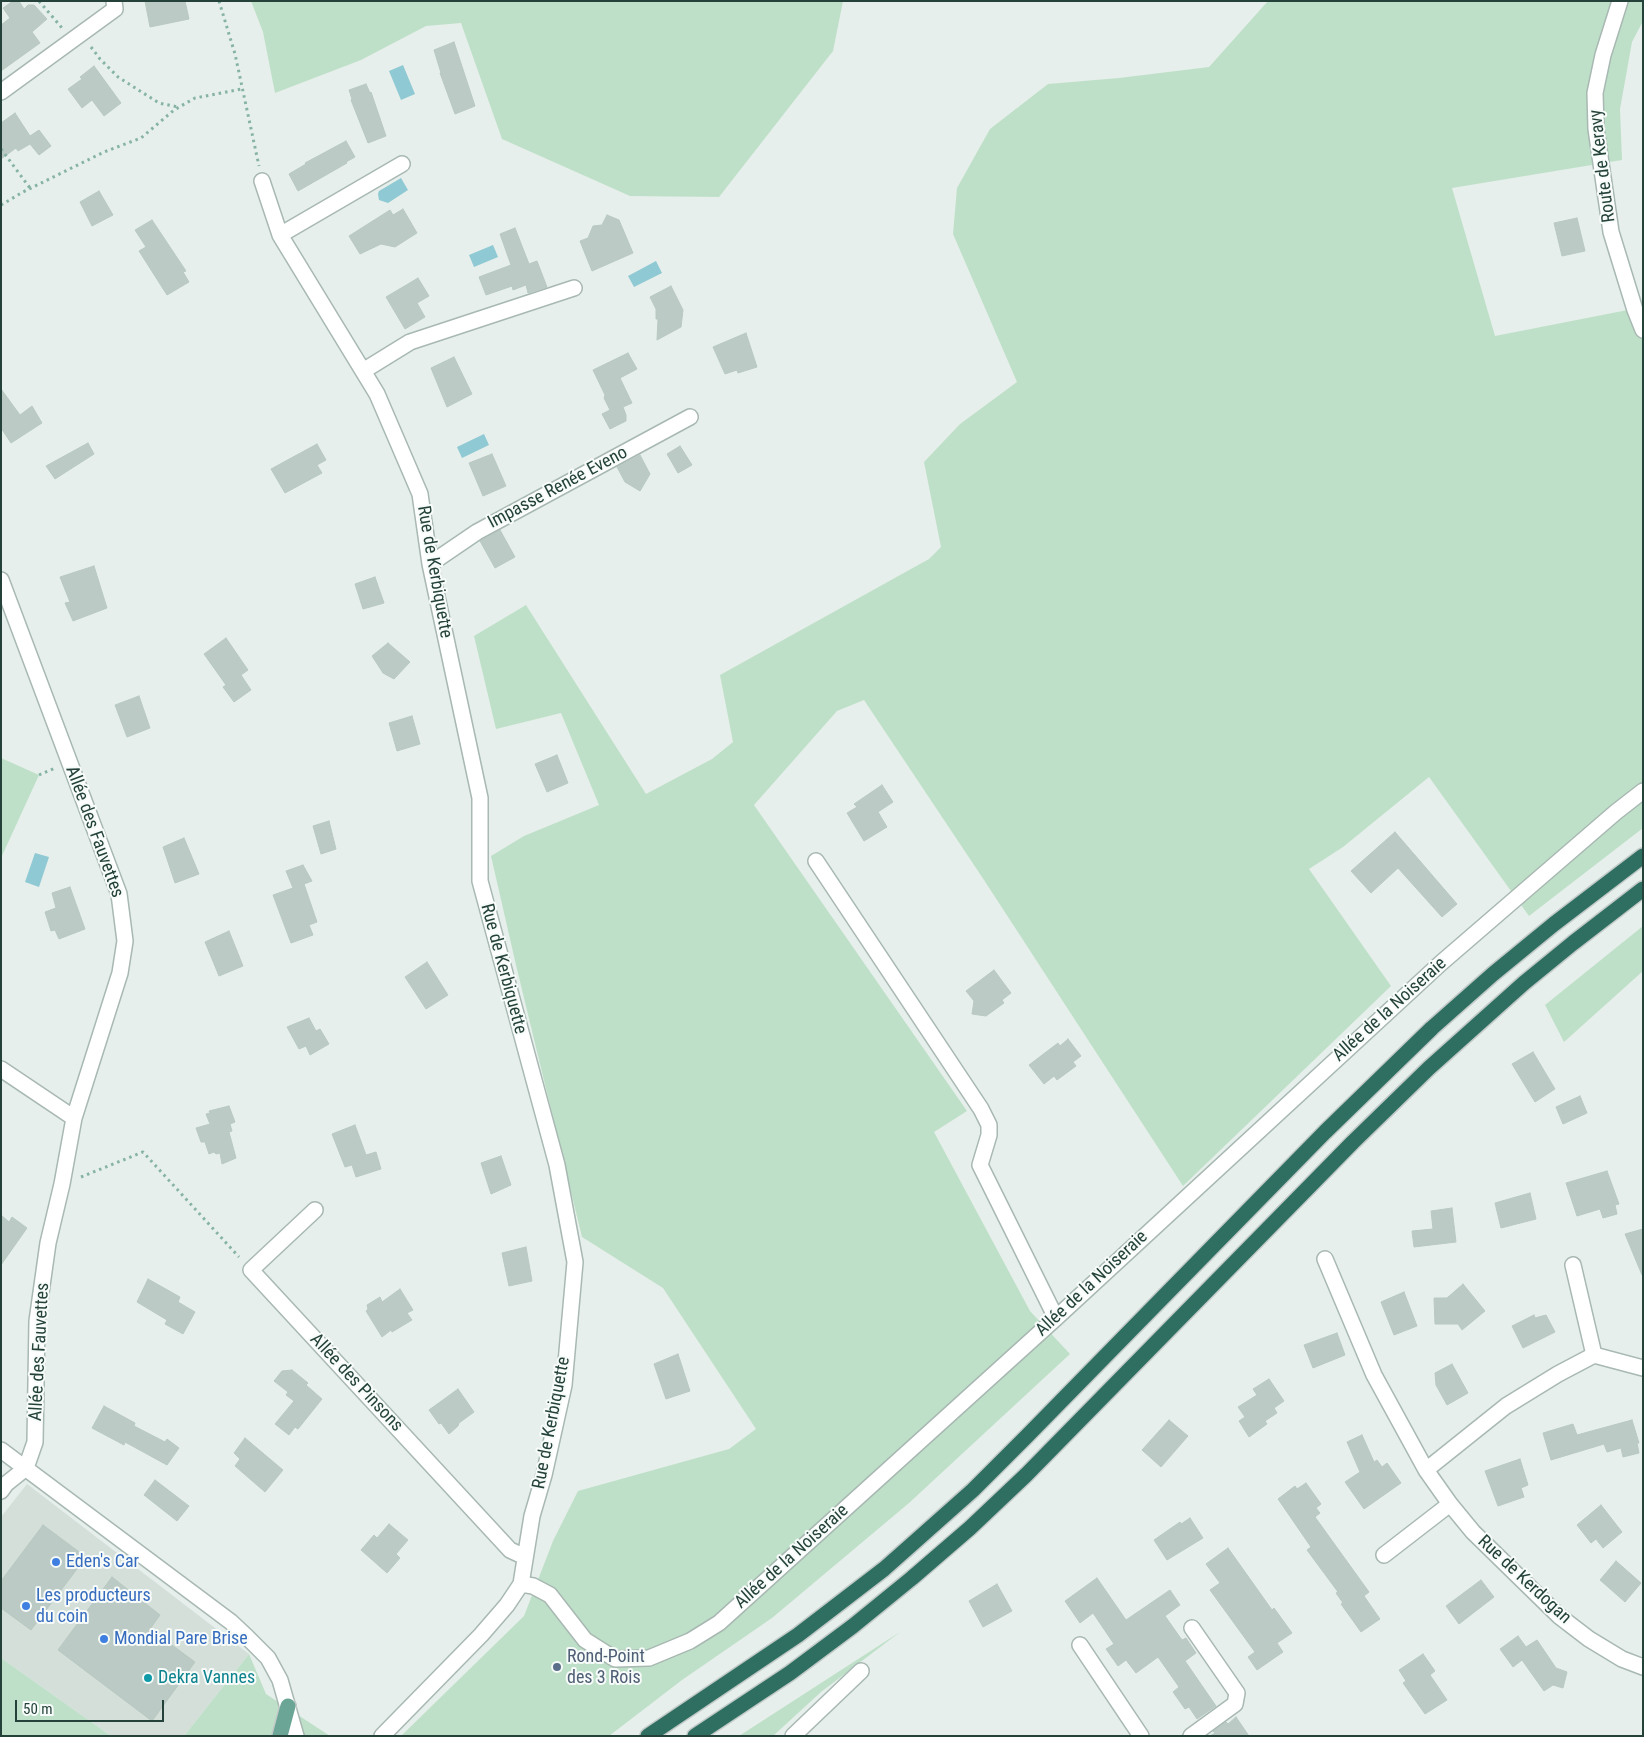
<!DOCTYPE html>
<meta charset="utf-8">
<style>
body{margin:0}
#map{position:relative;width:1644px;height:1737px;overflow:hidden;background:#e6efeb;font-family:"Roboto Condensed",sans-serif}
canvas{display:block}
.frame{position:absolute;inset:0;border:2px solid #24423a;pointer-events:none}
.scale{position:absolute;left:15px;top:1700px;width:149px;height:22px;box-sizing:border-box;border:2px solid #24423a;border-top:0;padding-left:6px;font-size:15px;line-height:18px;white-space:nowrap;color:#24423a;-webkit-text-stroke:4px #f7fbf9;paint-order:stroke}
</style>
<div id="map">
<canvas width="1644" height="1737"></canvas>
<div class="frame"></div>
<div class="scale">50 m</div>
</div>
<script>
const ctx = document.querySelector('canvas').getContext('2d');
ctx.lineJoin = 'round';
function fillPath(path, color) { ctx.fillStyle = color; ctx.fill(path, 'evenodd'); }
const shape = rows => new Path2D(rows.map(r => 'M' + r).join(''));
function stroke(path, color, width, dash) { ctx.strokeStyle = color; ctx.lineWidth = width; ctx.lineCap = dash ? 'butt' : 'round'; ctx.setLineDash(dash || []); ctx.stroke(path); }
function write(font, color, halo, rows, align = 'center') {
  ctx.font = font + ' "Roboto Condensed",sans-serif'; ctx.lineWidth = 4; ctx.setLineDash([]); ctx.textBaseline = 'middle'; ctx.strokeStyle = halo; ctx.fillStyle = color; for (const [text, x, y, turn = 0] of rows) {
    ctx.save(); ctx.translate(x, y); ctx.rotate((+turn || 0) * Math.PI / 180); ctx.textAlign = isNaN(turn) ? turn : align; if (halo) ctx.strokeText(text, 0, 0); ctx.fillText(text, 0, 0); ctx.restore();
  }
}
const built = shape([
 [27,1484,249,1654,184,1736,111,1736,1,1658,1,1517]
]);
const green = shape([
 [251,1,843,1,833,51,719,197,630,196,502,139,461,23,426,26,361,60,275,93,263,32],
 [1268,1,1643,1,1643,21,1632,42,1620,109,1622,160,1452,188,1495,336,1643,307,1643,828,1529,916,1429,777,1343,847,1309,869,1391,986,1183,1186,984,880,864,700,837,711,754,805,967,1111,934,1132,1030,1311,1070,1354,909,1503,772,1618,682,1680,609,1736,401,1736,524,1616,553,1541,578,1491,729,1449,756,1429,663,1288,582,1237,516,965,491,856,524,836,599,805,561,713,496,729,474,636,526,605,646,794,712,759,733,742,720,675,929,559,941,547,924,462,960,424,1017,382,953,234,957,188,990,129,1048,84,1119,78,1209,67],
 [1,758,39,775,1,858],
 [1643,926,1643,971,1564,1042,1545,1005],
 [900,1632,821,1692,773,1736,739,1736],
 [249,1654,266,1694,330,1736,184,1736],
 [1,1658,111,1736,1,1736]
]);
const water = shape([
 [403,65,415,94,401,100,389,71],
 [401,178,408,190,388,203,379,200,378,194,379,191],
 [493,245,498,257,474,267,469,255],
 [656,261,662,273,634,287,628,276],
 [484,434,489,445,462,458,457,447],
 [35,853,49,857,39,887,25,882]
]);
const building = shape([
 [13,1,19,1,24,9,28,5,34,5,47,19,32,32,40,43,1,71,1,25,10,18,3,8,13,1],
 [145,1,185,1,189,19,150,27,145,1],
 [454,42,475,106,455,114,440,73,441,73,434,50,454,42],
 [94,66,121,103,104,116,92,100,82,108,68,89,82,79,80,77,94,66],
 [366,84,370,93,371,92,386,136,368,143,351,100,352,99,349,90,366,84],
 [15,113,30,136,39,130,51,146,39,155,30,144,18,151,16,148,1,159,1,123,15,113],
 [346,141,355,157,346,162,347,163,298,191,289,174,306,164,305,163,346,141],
 [99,191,113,215,92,226,80,202,99,191],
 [403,209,417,233,395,247,381,244,360,254,349,236,390,210,393,215,403,209],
 [607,215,619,220,633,253,592,271,580,241,588,238,593,226,602,225,607,215],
 [1577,218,1585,251,1562,256,1554,223,1577,218],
 [152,220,186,271,183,272,189,282,167,295,139,251,146,247,135,230,152,220],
 [515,228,529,264,537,261,547,287,528,293,526,285,513,290,512,286,486,295,479,277,511,265,500,234,515,228],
 [418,278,429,296,417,303,425,317,405,329,386,297,418,278],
 [671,286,683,310,681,327,657,340,658,319,656,319,656,309,650,297,671,286],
 [746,333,757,367,738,373,737,370,725,374,713,347,746,333],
 [628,353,637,369,620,378,632,403,623,407,626,415,626,421,610,429,602,414,610,410,604,398,605,395,593,370,628,353],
 [454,357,472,394,447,407,431,368,454,357],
 [1,389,20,415,32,406,42,423,11,443,1,428,1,389],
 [88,443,94,454,55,479,46,466,88,443],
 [317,444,326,460,317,465,322,473,285,493,271,469,317,444],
 [680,446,692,465,678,473,667,454,680,446],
 [492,454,506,486,483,496,469,463,492,454],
 [640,455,650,474,640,491,625,482,617,467,640,455],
 [500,530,515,557,495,568,480,541,500,530],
 [94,566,107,608,73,621,65,603,70,602,60,577,94,566],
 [375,577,384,603,363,609,355,584,375,577],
 [226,638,248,670,241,675,251,690,234,702,223,687,226,685,204,654,226,638],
 [388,643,410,662,394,679,383,673,372,656,388,643],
 [139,696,150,728,127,737,115,705,139,696],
 [412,716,420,744,397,751,389,723,412,716],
 [557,755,568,783,547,792,535,764,557,755],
 [882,785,893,802,878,812,887,827,864,841,847,813,857,807,854,804,882,785],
 [329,821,336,849,321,854,313,826,329,821],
 [1395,832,1457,904,1442,917,1398,868,1371,893,1351,871,1395,832],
 [184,838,199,874,175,883,163,847,184,838],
 [303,865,312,881,304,884,317,922,309,925,313,935,291,943,273,895,293,888,286,871,303,865],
 [70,887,85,929,59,939,55,930,51,931,45,912,56,908,52,893,70,887],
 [229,931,243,966,219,976,205,942,229,931],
 [427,962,448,995,426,1009,405,977,427,962],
 [994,970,1011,993,1002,1000,1004,1003,986,1016,972,1014,974,1001,966,991,994,970],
 [309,1018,316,1031,320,1029,329,1044,310,1055,306,1046,299,1049,287,1027,309,1018],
 [1068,1039,1081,1056,1073,1062,1076,1066,1057,1080,1054,1076,1044,1084,1029,1065,1058,1043,1060,1046,1068,1039],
 [1533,1052,1555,1089,1535,1102,1512,1064,1533,1052],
 [1580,1096,1587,1113,1563,1124,1556,1107,1580,1096],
 [229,1106,235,1122,230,1124,232,1131,229,1132,236,1158,222,1164,220,1153,216,1154,214,1152,209,1154,205,1142,201,1142,196,1128,210,1124,206,1114,210,1113,209,1111,229,1106],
 [355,1125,366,1155,376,1152,381,1169,356,1177,352,1165,345,1167,332,1134,355,1125],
 [501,1156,511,1185,491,1194,481,1163,501,1156],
 [1607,1171,1619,1204,1615,1205,1617,1214,1603,1218,1600,1209,1577,1216,1566,1183,1607,1171],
 [1530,1193,1536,1219,1501,1228,1495,1203,1530,1193],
 [1452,1208,1456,1242,1414,1247,1412,1231,1433,1229,1431,1211,1452,1208],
 [1,1215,9,1222,12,1217,27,1228,1,1265,1,1215],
 [1643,1229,1643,1275,1642,1275,1625,1234,1643,1229],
 [526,1247,532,1281,509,1286,502,1253,526,1247],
 [148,1279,180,1297,178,1302,195,1312,183,1334,165,1324,167,1320,137,1302,148,1279],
 [1463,1284,1485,1311,1462,1330,1458,1324,1435,1324,1434,1298,1447,1298,1463,1284],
 [400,1289,413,1310,407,1313,412,1320,392,1332,391,1330,382,1337,366,1311,368,1309,367,1305,380,1297,382,1302,400,1289],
 [1404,1292,1417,1326,1394,1335,1381,1302,1404,1292],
 [1534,1315,1535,1318,1546,1315,1555,1332,1523,1348,1512,1326,1534,1315],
 [1337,1333,1345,1355,1313,1368,1304,1345,1337,1333],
 [678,1354,690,1391,666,1399,654,1364,678,1354],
 [1452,1364,1468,1393,1447,1405,1436,1385,1435,1373,1452,1364],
 [292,1370,308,1383,306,1385,322,1399,298,1429,295,1427,289,1435,275,1424,294,1401,286,1395,288,1392,274,1381,282,1371,292,1370],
 [1269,1379,1284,1401,1274,1408,1277,1413,1265,1421,1267,1424,1249,1437,1239,1421,1245,1417,1238,1407,1257,1395,1253,1389,1269,1379],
 [458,1389,474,1412,459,1423,458,1426,449,1434,441,1423,439,1424,429,1410,458,1389],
 [104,1406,135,1423,134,1426,165,1442,167,1439,179,1448,167,1465,125,1442,124,1445,92,1428,104,1406],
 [1169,1420,1188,1436,1161,1467,1142,1450,1169,1420],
 [1632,1420,1639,1443,1637,1443,1639,1453,1623,1457,1621,1448,1607,1452,1604,1444,1551,1460,1543,1433,1573,1424,1577,1435,1632,1420],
 [1362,1435,1374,1462,1377,1460,1382,1467,1387,1463,1401,1483,1364,1509,1345,1482,1360,1472,1347,1442,1362,1435],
 [245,1438,283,1470,265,1492,235,1466,240,1459,234,1453,245,1438],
 [1520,1459,1528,1485,1521,1488,1524,1497,1498,1506,1485,1471,1520,1459],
 [155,1480,189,1506,177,1521,144,1495,155,1480],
 [1306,1483,1321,1504,1316,1508,1320,1513,1315,1517,1369,1592,1364,1596,1380,1619,1361,1632,1341,1604,1343,1603,1336,1593,1338,1592,1307,1550,1311,1547,1278,1499,1295,1486,1297,1489,1306,1483],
 [1601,1505,1622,1532,1603,1548,1596,1539,1591,1543,1577,1525,1601,1505],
 [1190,1518,1203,1538,1167,1560,1154,1540,1180,1522,1181,1524,1190,1518],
 [389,1524,408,1540,396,1554,400,1558,387,1573,361,1550,374,1535,377,1538,389,1524],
 [43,1525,86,1557,31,1630,1,1608,1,1581,43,1525],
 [1228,1548,1272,1610,1274,1608,1292,1633,1277,1643,1283,1652,1257,1670,1248,1657,1255,1652,1210,1590,1220,1583,1206,1564,1228,1548],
 [1616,1561,1641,1583,1625,1602,1600,1580,1616,1561],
 [112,1577,160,1615,150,1629,195,1662,152,1721,58,1650,112,1577],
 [1097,1578,1126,1620,1170,1590,1180,1605,1165,1616,1182,1640,1186,1638,1196,1653,1185,1661,1216,1706,1197,1719,1189,1707,1185,1709,1173,1692,1179,1687,1158,1657,1136,1673,1126,1660,1118,1666,1106,1649,1114,1644,1093,1613,1080,1623,1065,1601,1097,1578],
 [1481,1580,1494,1597,1459,1624,1446,1606,1481,1580],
 [997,1584,1012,1611,983,1627,969,1601,997,1584],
 [1518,1636,1526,1647,1537,1640,1556,1668,1567,1672,1563,1688,1553,1685,1544,1691,1522,1660,1513,1667,1500,1649,1518,1636],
 [1423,1654,1435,1671,1430,1675,1447,1700,1425,1714,1403,1683,1406,1681,1399,1670,1423,1654],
 [1236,1717,1249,1736,1210,1736,1215,1733,1213,1731,1226,1722,1228,1724,1236,1717]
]);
const path = shape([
 [39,1,62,28],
 [219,1,235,54,259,166],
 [91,47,100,59,118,77,159,103,178,107],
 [1,149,30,188],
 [1,205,23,192,104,152,141,138,174,110,195,98,242,89],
 [39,775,55,768],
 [81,1177,143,1152,239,1257]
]);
const minor = shape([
 [1620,1,1603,55,1595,93,1596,129,1611,232,1635,310,1643,330],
 [1,92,115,9,114,1],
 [262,181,280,235,377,394,420,494,430,564,480,798,480,881,557,1165,575,1262,564,1385,544,1475,532,1516,521,1584,507,1605,481,1635,382,1736],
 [280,235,402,164],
 [363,371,410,342,574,288],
 [430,564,477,532,690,417],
 [1,580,119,894,125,941,120,973,74,1118,62,1184,48,1243,37,1321,35,1442,26,1468],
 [816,861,981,1109,989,1125,989,1135,980,1165,1056,1318],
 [1,1069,74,1118],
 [315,1210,251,1270,510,1550,525,1557],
 [1325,1259,1374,1375,1426,1470,1450,1504,1473,1532,1559,1616,1589,1639,1622,1659,1643,1667],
 [1573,1265,1594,1355],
 [1,1450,231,1622,247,1637,268,1658,280,1680,296,1736],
 [1426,1470,1506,1406,1558,1374,1594,1355,1643,1368],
 [1,1491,6,1484,26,1468],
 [1384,1555,1450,1504],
 [521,1584,533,1586,550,1595,585,1640,615,1659,649,1658,690,1641,719,1623,1056,1318,1441,963,1616,812,1643,791],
 [1080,1645,1141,1736],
 [793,1736,861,1671],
 [1191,1736,1235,1704,1237,1693,1192,1628]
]);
const major = shape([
 [280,1736,288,1706]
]);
const highway = shape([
 [648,1736,798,1635,884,1569,919,1538,973,1490,1027,1436,1325,1132,1432,1028,1493,974,1554,924,1643,856],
 [695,1736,790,1673,853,1626,912,1578,970,1528,1026,1475,1353,1142,1429,1068,1524,983,1573,943,1643,889]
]);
const markers = [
 [56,1562,5,"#3f7fe0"],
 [26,1606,5,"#3f7fe0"],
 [104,1639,5,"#3f7fe0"],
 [557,1667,5,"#5c6f8a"],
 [148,1678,5,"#0f9aa8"]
];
const streetNames = [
 ["Route de Keravy",1603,166,-97],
 ["Impasse Renée Eveno",558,488,-28],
 ["Rue de Kerbiquette",434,572,80],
 ["Allée des Fauvettes",94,832,70],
 ["Rue de Kerbiquette",503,969,75],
 ["Allée de la Noiseraie",1390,1010,-42],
 ["Allée de la Noiseraie",1092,1284,-43],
 ["Allée des Fauvettes",40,1352,-87],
 ["Allée des Pinsons",356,1383,47],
 ["Rue de Kerbiquette",552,1423,-79],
 ["Allée de la Noiseraie",792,1557,-42],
 ["Rue de Kerdogan",1524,1580,43]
];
const shopNames = [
 ["Eden's Car",66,1562],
 ["Les producteurs",36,1596],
 ["du coin",36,1617],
 ["Mondial Pare Brise",114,1639]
];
const serviceNames = [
 ["Rond-Point",567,1657],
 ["des 3 Rois",567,1678]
];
const cultureNames = [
 ["Dekra Vannes",158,1678]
];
fillPath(built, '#d4dfda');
fillPath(green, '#bfe0c8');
fillPath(water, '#8ec9d4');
fillPath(building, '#bbcac4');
stroke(building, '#b8c9c2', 1);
stroke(minor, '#a8b8b2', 18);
stroke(major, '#c2cac8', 18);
stroke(highway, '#c2cac8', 18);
stroke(path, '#86b3a5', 3, [2.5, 4]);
stroke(minor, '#fff', 15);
stroke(major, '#6aa596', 15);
stroke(highway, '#2f6f62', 15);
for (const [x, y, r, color] of markers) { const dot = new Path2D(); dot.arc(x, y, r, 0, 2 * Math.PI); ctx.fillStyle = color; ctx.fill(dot); stroke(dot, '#f7fbf9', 2); }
write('18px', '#24423a', '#f7fbf9', streetNames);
write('18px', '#366cbe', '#f7fbf9', shopNames, 'left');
write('18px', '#4e5e75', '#f7fbf9', serviceNames, 'left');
write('18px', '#0d838f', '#f7fbf9', cultureNames, 'left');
</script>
